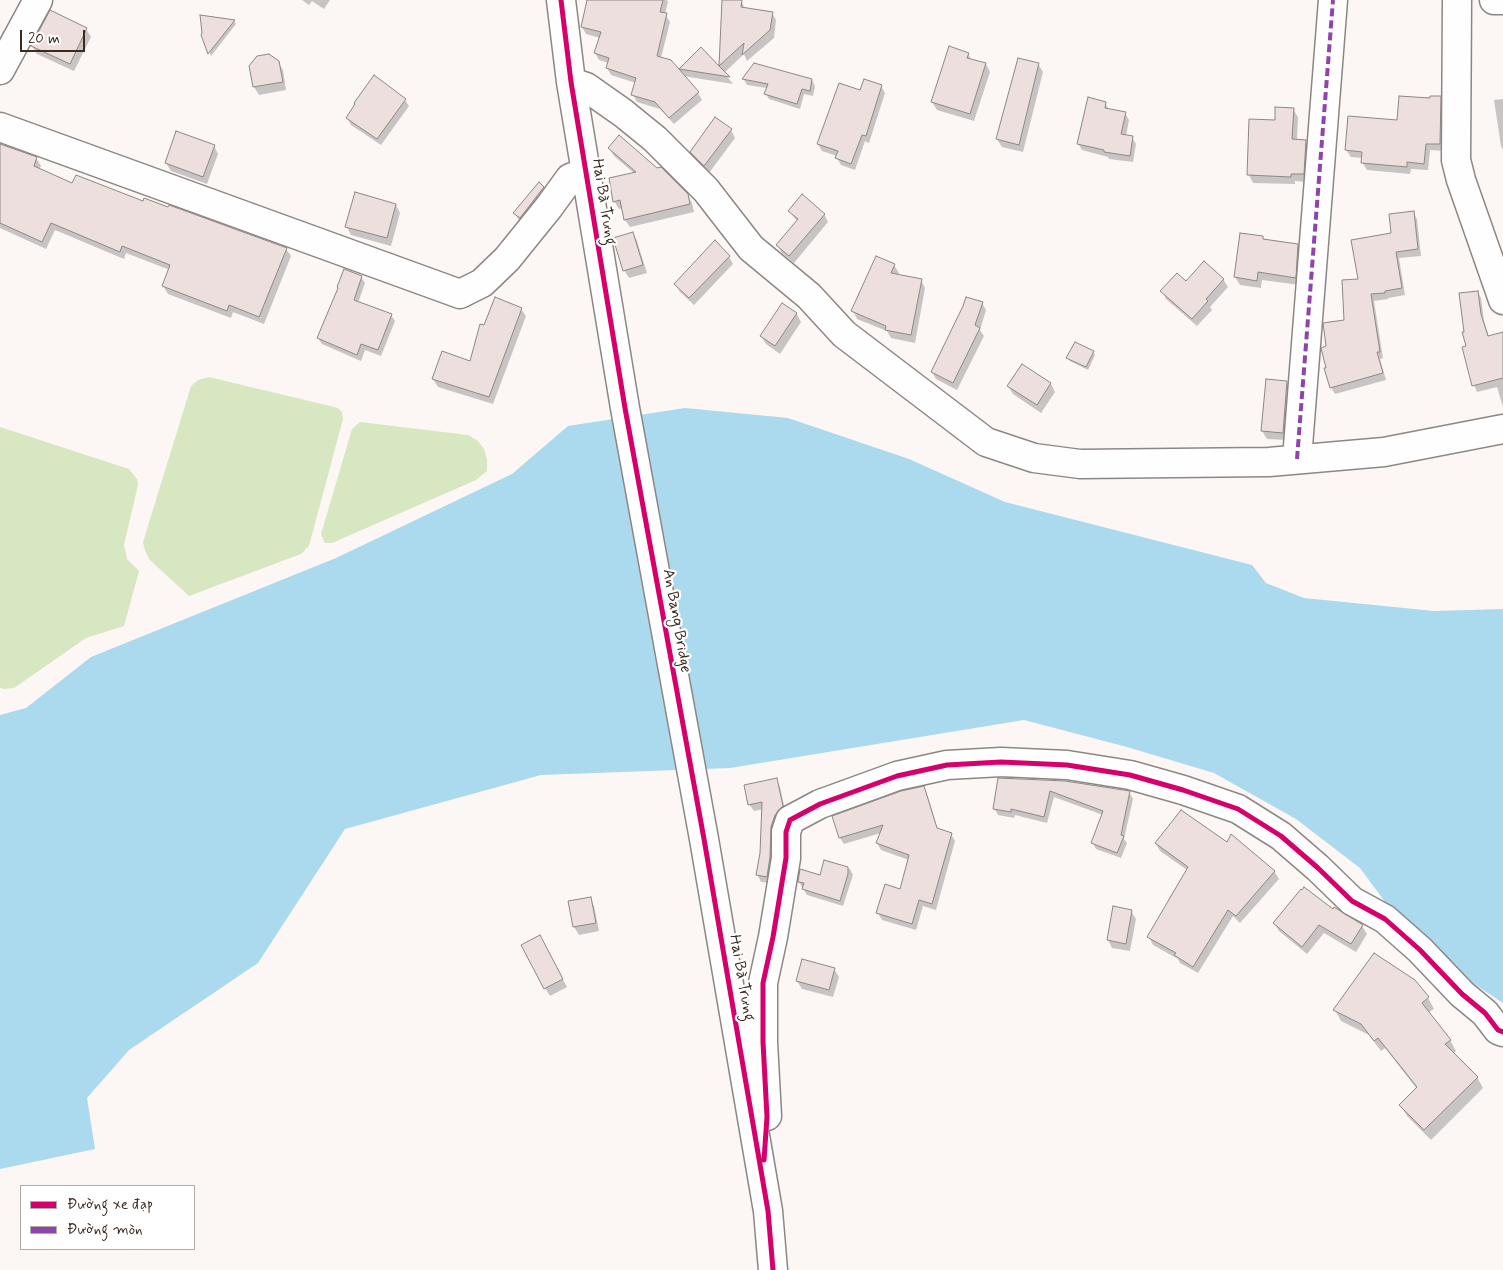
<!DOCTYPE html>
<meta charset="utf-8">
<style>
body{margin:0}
#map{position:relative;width:1503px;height:1270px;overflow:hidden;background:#fcf6f5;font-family:Mynerve,sans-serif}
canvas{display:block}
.legend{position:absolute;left:20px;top:1185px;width:175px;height:65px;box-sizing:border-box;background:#fff;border:1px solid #b1aaa5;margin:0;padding:6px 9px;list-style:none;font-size:15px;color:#3b2a1e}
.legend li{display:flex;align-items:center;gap:10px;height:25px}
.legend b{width:25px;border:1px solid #b1aaa5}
.scale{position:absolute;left:20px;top:30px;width:65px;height:22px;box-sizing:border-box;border:2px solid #3b2a1e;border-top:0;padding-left:6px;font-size:15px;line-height:18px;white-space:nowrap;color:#3b2a1e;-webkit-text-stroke:4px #fff;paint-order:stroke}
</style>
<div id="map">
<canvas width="1503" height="1270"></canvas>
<ul class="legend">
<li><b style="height:6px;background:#d6006c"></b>Đường xe đạp</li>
<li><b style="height:6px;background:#8e44ad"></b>Đường mòn</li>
</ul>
<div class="scale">20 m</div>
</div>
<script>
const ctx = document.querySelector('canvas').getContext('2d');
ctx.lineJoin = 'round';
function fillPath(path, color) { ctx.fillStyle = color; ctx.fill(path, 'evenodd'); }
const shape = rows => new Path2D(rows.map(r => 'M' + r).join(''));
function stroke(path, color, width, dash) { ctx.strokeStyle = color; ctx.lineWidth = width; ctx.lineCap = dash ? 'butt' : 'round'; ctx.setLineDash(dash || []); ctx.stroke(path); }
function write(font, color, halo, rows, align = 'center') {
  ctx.font = font + ' Mynerve,sans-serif'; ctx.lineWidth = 4.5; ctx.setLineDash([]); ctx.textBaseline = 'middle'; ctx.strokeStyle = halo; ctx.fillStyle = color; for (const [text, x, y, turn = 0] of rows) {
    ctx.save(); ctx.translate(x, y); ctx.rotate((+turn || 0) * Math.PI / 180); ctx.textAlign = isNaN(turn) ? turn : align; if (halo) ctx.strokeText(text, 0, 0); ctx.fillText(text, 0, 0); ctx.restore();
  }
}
const green = shape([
 [209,377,338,408,342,412,343,419,309,546,301,554,189,596,150,560,145,551,143,542,191,386,198,380],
 [360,422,468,435,478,441,484,449,487,460,487,471,476,480,332,543,325,543,321,534,352,429],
 [0,427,129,469,137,479,138,485,124,545,127,559,139,571,124,626,86,638,14,688,4,689,0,688]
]);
const water = shape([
 [685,408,788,418,909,459,1005,502,1252,565,1266,583,1304,598,1434,611,1503,609,1503,1003,1450,968,1408,933,1360,868,1296,819,1214,773,1127,747,1024,720,730,768,541,775,345,829,258,963,129,1050,87,1098,95,1149,0,1169,0,715,26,708,91,657,336,558,512,474,568,426]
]);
const shadow = shape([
 [302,0,330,0,324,9,312,1,309,5],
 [588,0,667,0,668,2,665,14,670,22,661,58,679,71,701,49,720,69,723,0,741,0,745,9,772,13,776,20,774,38,747,61,744,54,724,73,733,84,683,76,698,93,702,100,674,124,660,109,637,102,633,95,636,83,611,75,607,68,609,63,599,60,595,53,600,38,586,34,582,27],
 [234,21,236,24,211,56,203,35],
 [86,29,91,37,74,71,37,54,32,46],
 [968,54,972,61,986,64,990,72,974,121,937,110,932,102],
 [278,62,283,70,286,90,259,95,254,87],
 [755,64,812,80,815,86,813,96,804,94,800,109,769,99,766,94,767,88,747,85,744,80],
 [1038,64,1043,72,1023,152,1002,147,997,139],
 [881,86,885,93,869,143,865,141,855,170,841,165,837,158,837,156,822,151,818,144,861,91],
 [1440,97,1444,104,1444,151,1430,150,1428,170,1411,169,1410,174,1367,170,1362,162,1363,158,1351,157,1346,150,1398,122,1431,100],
 [1503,99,1503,150,1501,146,1494,100],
 [405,100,409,106,381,145,351,125,348,119],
 [1105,103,1109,110,1125,113,1129,120,1126,136,1132,137,1136,144,1133,162,1109,159,1108,157,1082,150,1078,143],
 [1293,109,1298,117,1297,140,1306,141,1310,149,1308,182,1295,181,1295,184,1253,183,1249,175,1276,121],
 [731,130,735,138,709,173,696,160,692,152],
 [0,144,36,158,41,166,39,170,73,184,144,203,286,249,291,256,264,324,233,312,231,318,168,294,163,286,170,270,126,253,124,259,55,230,46,249,0,228],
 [214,146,218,154,207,184,171,171,166,163],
 [609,148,687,194,692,203,694,212,630,227,625,220,623,208,619,209,614,201,635,174,614,156],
 [543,188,548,195,525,225,519,221,515,213],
 [396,205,400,213,391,246,351,235,347,227],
 [789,211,824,214,828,222,794,263,782,253,777,245,797,221],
 [1413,212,1417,219,1421,256,1399,258,1405,295,1388,298,1388,299,1374,301,1383,358,1380,359,1386,380,1335,394,1331,387,1328,346,1346,321,1359,280,1392,234],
 [633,233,637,241,647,273,629,278,624,270],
 [1262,237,1265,240,1297,245,1302,253,1300,285,1262,280,1261,288,1240,285,1235,277],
 [729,257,733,264,694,305,680,292,675,284],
 [894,265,899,273,898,276,921,280,925,288,915,343,891,338,887,331,857,319,853,311],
 [361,277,365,283,358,303,391,315,395,321,381,356,365,350,361,361,322,344,318,338],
 [1223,279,1228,287,1210,307,1212,310,1197,326,1166,299,1162,291,1186,283],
 [1478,292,1481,298,1484,321,1489,337,1503,333,1503,407,1497,387,1477,392,1474,385,1468,347],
 [982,303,986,310,980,330,984,336,957,390,936,379,932,372],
 [782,305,797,314,801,322,780,354,766,344,761,336],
 [521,309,526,316,493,404,438,387,433,379,471,362,485,326],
 [1093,352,1095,355,1088,370,1070,361,1068,358],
 [1022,365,1051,384,1055,392,1041,413,1013,394,1008,386],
 [1287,382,1291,390,1287,440,1267,439,1262,431],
 [999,779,1129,792,1133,799,1124,839,1127,843,1121,858,1096,849,1092,842,1103,815,1054,797,1047,823,1015,815,1014,818,998,815,994,808],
 [776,780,780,787,786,814,771,883,761,882,757,874,761,853,763,809,754,811,749,804],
 [923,787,927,794,938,830,951,834,955,841,936,910,923,906,916,930,882,920,878,913,901,890,909,860,881,850,877,843,881,833,844,844,840,838],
 [1156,844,1227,844,1274,871,1279,879,1240,923,1233,916,1198,973,1180,963,1178,959,1153,945,1149,937,1187,870,1160,851],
 [825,861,850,869,853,875,843,906,807,895,799,882,821,877],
 [590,898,594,906,599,931,579,935,574,927,570,902],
 [1131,911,1136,919,1130,951,1112,948,1108,940],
 [1333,911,1362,926,1367,934,1356,952,1324,933,1307,954,1279,931,1274,923],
 [544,944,567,987,550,996,545,988],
 [834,969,839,977,833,997,802,989,797,981],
 [1414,981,1428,998,1434,1009,1428,1013,1450,1040,1456,1051,1453,1054,1477,1077,1483,1088,1431,1140,1407,1116,1400,1105,1417,1089,1385,1048,1381,1051,1369,1035,1341,1021,1335,1010]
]);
const building = shape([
 [587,0,663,0,660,12,667,13,657,56,671,60,679,69,701,47,719,66,722,0,742,0,741,7,773,12,770,30,742,55,744,43,719,66,730,77,679,69,699,92,669,118,655,102,631,95,636,78,606,68,609,58,594,53,601,32,581,27,587,0],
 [50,10,87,28,70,64,31,46,50,10],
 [200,15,235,20,208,54,201,35,202,33,200,15],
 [949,46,969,53,967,58,986,63,970,114,931,102,949,46],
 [269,54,279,61,283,82,253,87,249,66,257,56,269,54],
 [1018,58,1039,63,1019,145,996,139,1018,58],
 [754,63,812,79,810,91,802,89,797,104,764,94,768,84,742,79,754,63],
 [374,75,406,99,377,139,346,118,355,104,354,103,374,75],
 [864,79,882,85,866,136,862,135,851,164,835,158,838,151,817,144,839,83,860,90,864,79],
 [1399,96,1430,98,1430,96,1441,96,1440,144,1426,144,1424,164,1407,162,1407,167,1361,163,1362,152,1345,150,1348,116,1397,120,1399,96],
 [1088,97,1106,102,1105,108,1126,112,1121,134,1133,136,1130,156,1104,152,1104,150,1077,144,1088,97],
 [1275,107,1294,108,1292,139,1306,140,1304,174,1291,174,1291,177,1247,175,1249,119,1275,120,1275,107],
 [715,117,732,129,704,166,690,152,715,117],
 [176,131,215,145,203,177,165,163,176,131],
 [619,135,657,168,661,167,688,194,690,204,624,220,620,200,613,202,609,178,636,172,608,148,619,135],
 [0,144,37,157,34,166,72,183,76,175,143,201,144,198,168,207,169,205,287,248,259,317,229,305,227,311,162,286,170,265,122,246,120,252,51,223,42,242,0,223,0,144],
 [539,182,544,187,520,218,513,213,539,182],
 [355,192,396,204,387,238,345,227,355,192],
 [802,194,825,214,789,256,776,245,798,219,788,211,802,194],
 [1414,211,1418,249,1396,252,1402,288,1385,291,1385,293,1371,294,1380,352,1377,352,1383,373,1330,388,1324,368,1326,368,1321,348,1326,346,1323,323,1344,320,1342,280,1358,279,1351,240,1391,233,1389,214,1414,211],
 [633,232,643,265,623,271,613,238,633,232],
 [1240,233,1263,236,1263,239,1298,244,1296,278,1258,272,1257,281,1234,277,1240,233],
 [715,240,730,256,689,298,674,284,715,240],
 [876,256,895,264,891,273,922,279,911,335,885,330,886,326,851,311,876,256],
 [1204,261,1224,279,1206,299,1208,301,1192,319,1160,291,1177,273,1186,281,1204,261],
 [344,269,362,276,354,300,392,314,378,350,361,344,357,355,317,338,338,288,337,287,344,269],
 [1478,291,1481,314,1488,336,1503,332,1503,378,1472,386,1462,347,1466,346,1462,332,1464,332,1459,293,1478,291],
 [495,297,522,308,489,397,432,379,442,351,470,361,480,324,484,325,495,297],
 [966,297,983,302,975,325,980,328,953,383,931,372,963,306,966,297],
 [782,303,797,313,775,346,760,336,782,303],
 [1075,342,1094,351,1086,367,1066,358,1075,342],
 [1022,364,1051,383,1037,405,1007,386,1022,364],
 [1266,379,1287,381,1283,433,1261,431,1266,379],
 [777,778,783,806,775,815,771,827,770,857,767,877,756,875,760,853,762,802,748,805,744,785,777,778],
 [998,778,1065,781,1130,791,1121,835,1124,836,1117,853,1091,843,1103,811,1050,791,1044,817,1011,809,1011,812,993,809,998,778],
 [924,786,937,828,952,833,932,904,919,900,912,924,876,913,885,884,900,889,909,855,876,843,883,825,839,838,832,816,901,791,924,786],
 [1181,810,1227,842,1231,834,1275,871,1236,916,1228,910,1193,967,1174,955,1176,953,1147,937,1188,867,1155,843,1181,810],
 [824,860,848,867,848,874,840,901,802,889,804,883,798,882,800,869,820,875,824,860],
 [1304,887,1333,909,1334,907,1363,925,1351,944,1319,925,1302,947,1273,923,1301,889,1302,890,1304,887],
 [591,897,596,923,573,927,568,901,591,897],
 [1113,906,1132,910,1126,944,1107,940,1113,906],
 [540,935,563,979,544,989,521,945,540,935],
 [1374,953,1415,980,1429,997,1422,1003,1451,1040,1445,1044,1478,1077,1424,1130,1399,1105,1417,1087,1378,1038,1374,1041,1361,1024,1333,1010,1374,953],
 [802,959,835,968,829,990,796,981,802,959]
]);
const minor = shape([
 [561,0,571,82,625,408,704,839,768,1211,773,1270],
 [1457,0,1456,160,1461,180,1503,300],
 [1494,0,1503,0],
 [0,70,38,0],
 [571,82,586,87,623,113,655,139,706,190,751,248,809,296,844,334,986,442,1034,458,1080,464,1269,462,1384,452,1503,429],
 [0,127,460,294,482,283,507,259,549,207,570,178,586,172],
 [1297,459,1333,0],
 [767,1116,763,1042,763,983,773,937,786,858,786,832,790,820,820,804,897,776,947,765,1001,762,1067,765,1130,775,1183,790,1238,809,1281,836,1318,868,1352,901,1385,919,1420,950,1462,994,1485,1013,1498,1030,1503,1032]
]);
const quiet = shape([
 [1297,459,1333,0]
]);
const cycleway = shape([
 [561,0,571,82,625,408,704,839,768,1211,773,1270],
 [764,1160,767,1117,763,1042,763,983,773,937,786,858,786,832,790,820,820,804,897,776,947,765,1001,762,1067,765,1130,775,1183,790,1238,809,1281,836,1318,868,1352,901,1385,919,1420,950,1462,994,1485,1013,1498,1030,1503,1032]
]);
const streetNames = [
 ["Hai Bà Trưng",603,202,81],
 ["An Bang Bridge",676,621,80],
 ["Hai Bà Trưng",741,978,80]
];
fillPath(green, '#d7e7c1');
fillPath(water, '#abd9ed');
fillPath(shadow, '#0003');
fillPath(building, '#eddfdd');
stroke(building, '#8d8784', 1);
stroke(minor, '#8d8784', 31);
stroke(minor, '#fffefe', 28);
stroke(quiet, '#8e44ad', 4, [8, 4]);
stroke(cycleway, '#d6006c', 5);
write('16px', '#3b2a1e', '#fff', streetNames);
</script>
